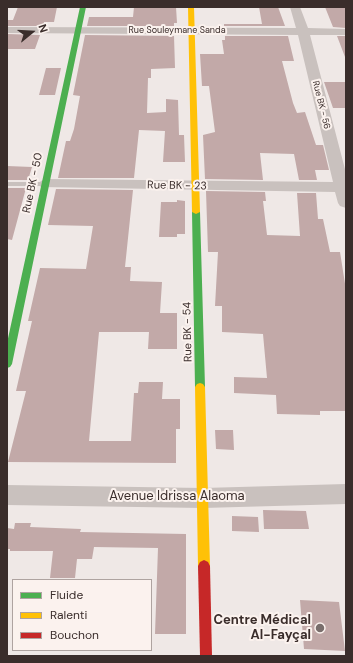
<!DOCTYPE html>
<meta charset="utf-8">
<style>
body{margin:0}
#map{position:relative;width:353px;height:663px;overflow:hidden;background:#efe8e6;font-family:"DM Sans",sans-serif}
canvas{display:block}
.frame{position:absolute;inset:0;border:8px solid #3a2d2b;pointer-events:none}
.legend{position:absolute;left:12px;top:579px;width:140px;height:72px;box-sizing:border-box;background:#fbf2ee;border:1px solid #aea3a0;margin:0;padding:5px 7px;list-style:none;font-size:12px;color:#3a2d2b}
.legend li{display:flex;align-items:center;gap:8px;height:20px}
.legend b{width:20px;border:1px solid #aea3a0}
.north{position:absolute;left:12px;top:12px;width:40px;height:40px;-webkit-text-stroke:3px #fbf2ee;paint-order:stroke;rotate:72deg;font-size:11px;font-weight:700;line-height:16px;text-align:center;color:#3a2d2b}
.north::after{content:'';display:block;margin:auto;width:14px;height:18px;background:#3a2d2b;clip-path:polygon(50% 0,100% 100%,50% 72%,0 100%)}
</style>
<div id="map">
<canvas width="353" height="663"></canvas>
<div class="frame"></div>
<ul class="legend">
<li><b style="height:5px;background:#4caf50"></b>Fluide</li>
<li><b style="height:5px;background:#ffc107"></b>Ralenti</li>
<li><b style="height:5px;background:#c62828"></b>Bouchon</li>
</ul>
<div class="north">N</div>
</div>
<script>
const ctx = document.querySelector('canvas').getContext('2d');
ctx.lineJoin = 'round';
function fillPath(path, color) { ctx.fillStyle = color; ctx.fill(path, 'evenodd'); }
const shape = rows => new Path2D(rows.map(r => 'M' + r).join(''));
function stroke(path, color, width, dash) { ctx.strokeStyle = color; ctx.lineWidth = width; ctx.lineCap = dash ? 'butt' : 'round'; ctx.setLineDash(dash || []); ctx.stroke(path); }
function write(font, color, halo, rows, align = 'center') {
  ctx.font = font + ' "DM Sans",sans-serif'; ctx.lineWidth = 4; ctx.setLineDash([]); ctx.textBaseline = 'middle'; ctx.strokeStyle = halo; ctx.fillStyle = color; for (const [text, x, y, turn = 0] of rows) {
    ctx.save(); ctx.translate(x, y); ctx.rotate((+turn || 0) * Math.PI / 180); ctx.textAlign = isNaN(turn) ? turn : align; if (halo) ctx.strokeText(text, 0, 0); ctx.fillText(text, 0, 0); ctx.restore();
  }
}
const building = shape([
 [18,7,57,7,54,22,44,22,43,26,7,26,7,20,13,20],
 [134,7,176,7,177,23,174,23,174,26,87,26,89,17,133,17],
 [259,7,278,7,285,26,224,26,224,24,262,24],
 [325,7,346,7,346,28,333,27],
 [7,34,40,35,35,49,7,49],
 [85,35,174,36,175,68,151,69,151,78,148,78,147,113,166,112,166,99,178,100,179,135,184,135,185,162,163,162,165,131,139,130,134,178,58,178,66,141,70,141,74,129,80,96,73,95],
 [225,36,288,36,294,61,282,61,293,103,297,113,305,112,316,145,323,145,329,170,315,170,317,180,299,180,294,154,260,153,263,180,205,179,203,135,215,132,209,86,202,86,200,54,224,54,222,40,225,40],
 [337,36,346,36,346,57,345,57],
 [46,68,61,68,55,95,39,95],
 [324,82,346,82,346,108,333,108],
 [7,166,32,167,28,180,7,180],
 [7,188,26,188,12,240,7,239],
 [56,189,133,190,125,267,131,267,130,281,162,282,160,313,177,313,177,349,148,349,149,332,99,332,89,441,131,441,134,393,138,393,139,382,163,382,162,399,180,399,180,429,176,429,176,463,8,462,26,391,16,391,32,321,28,321,40,268,86,269,93,226,48,225],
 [206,191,265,192,266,201,263,201,267,235,300,236,297,193,316,193,318,219,323,219,330,252,340,252,346,290,346,411,320,411,320,415,277,414,276,395,234,393,234,377,267,378,263,334,222,332,222,306,215,306,218,252,208,252],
 [177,200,185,201,185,234,177,234,177,237,159,237,161,202,177,202],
 [215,430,233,430,234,450,216,449],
 [263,510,306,511,309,529,264,529],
 [232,516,258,517,259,532,232,531],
 [15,523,31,523,30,527,81,529,80,532,186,534,186,634,155,634,158,548,94,547,92,559,77,559,75,578,50,578,53,551,10,551,10,549,7,549,7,528,14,529],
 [300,600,339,602,345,651,304,649]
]);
const lane = shape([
 [7,182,46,182,50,184,46,186,7,186,7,182]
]);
const street = shape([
 [290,7,300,7,308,28,346,29,346,35,310,35,346,173,346,208,340,206,338,203,335,192,41,187,38,184,41,181,46,179,333,182,298,35,7,33,7,27,296,28,290,7],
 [346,484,346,504,203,508,7,505,7,485,203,488,346,484]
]);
const fast = shape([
 [80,7,86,7,12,364,10,367,7,368,7,343,80,7],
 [193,210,196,210,200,212,205,387,203,390,200,391,197,390,195,387,192,212,193,210]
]);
const slow = shape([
 [188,7,194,7,200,212,196,214,192,212,188,7],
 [200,383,203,384,205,387,210,566,208,570,204,572,200,570,198,566,195,387,197,384,200,383]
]);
const jam = shape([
 [204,560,208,562,210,566,212,656,200,656,198,566,200,562,204,560]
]);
const markers = [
 [320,628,5,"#796e6c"]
];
const farStreetnames = [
 ["Rue Souleymane Sanda",177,31],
 ["Rue BK - 56",321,105,76]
];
const streetNames = [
 ["Rue BK - 50",33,183,-78],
 ["Rue BK - 23",177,186,1],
 ["Rue BK - 54",188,332,-91]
];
const nearStreetnames = [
 ["Avenue Idrissa Alaoma",177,497]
];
const nearPoinames = [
 ["Centre Médical",311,621],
 ["Al-Fayçal",311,636]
];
fillPath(building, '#c2a9a8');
fillPath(lane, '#c9c1be');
fillPath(street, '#c9c1be');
fillPath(fast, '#4caf50');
fillPath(slow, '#ffc107');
fillPath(jam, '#c62828');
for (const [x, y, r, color] of markers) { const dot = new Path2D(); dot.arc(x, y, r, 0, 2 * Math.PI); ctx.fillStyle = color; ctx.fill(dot); stroke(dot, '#fbf2ee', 1.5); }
write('9px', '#3a2d2b', '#fbf2ee', farStreetnames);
write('11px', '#3a2d2b', '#fbf2ee', streetNames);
write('13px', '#3a2d2b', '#fbf2ee', nearStreetnames);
write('bold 13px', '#3a2d2b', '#fbf2ee', nearPoinames, 'right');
</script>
